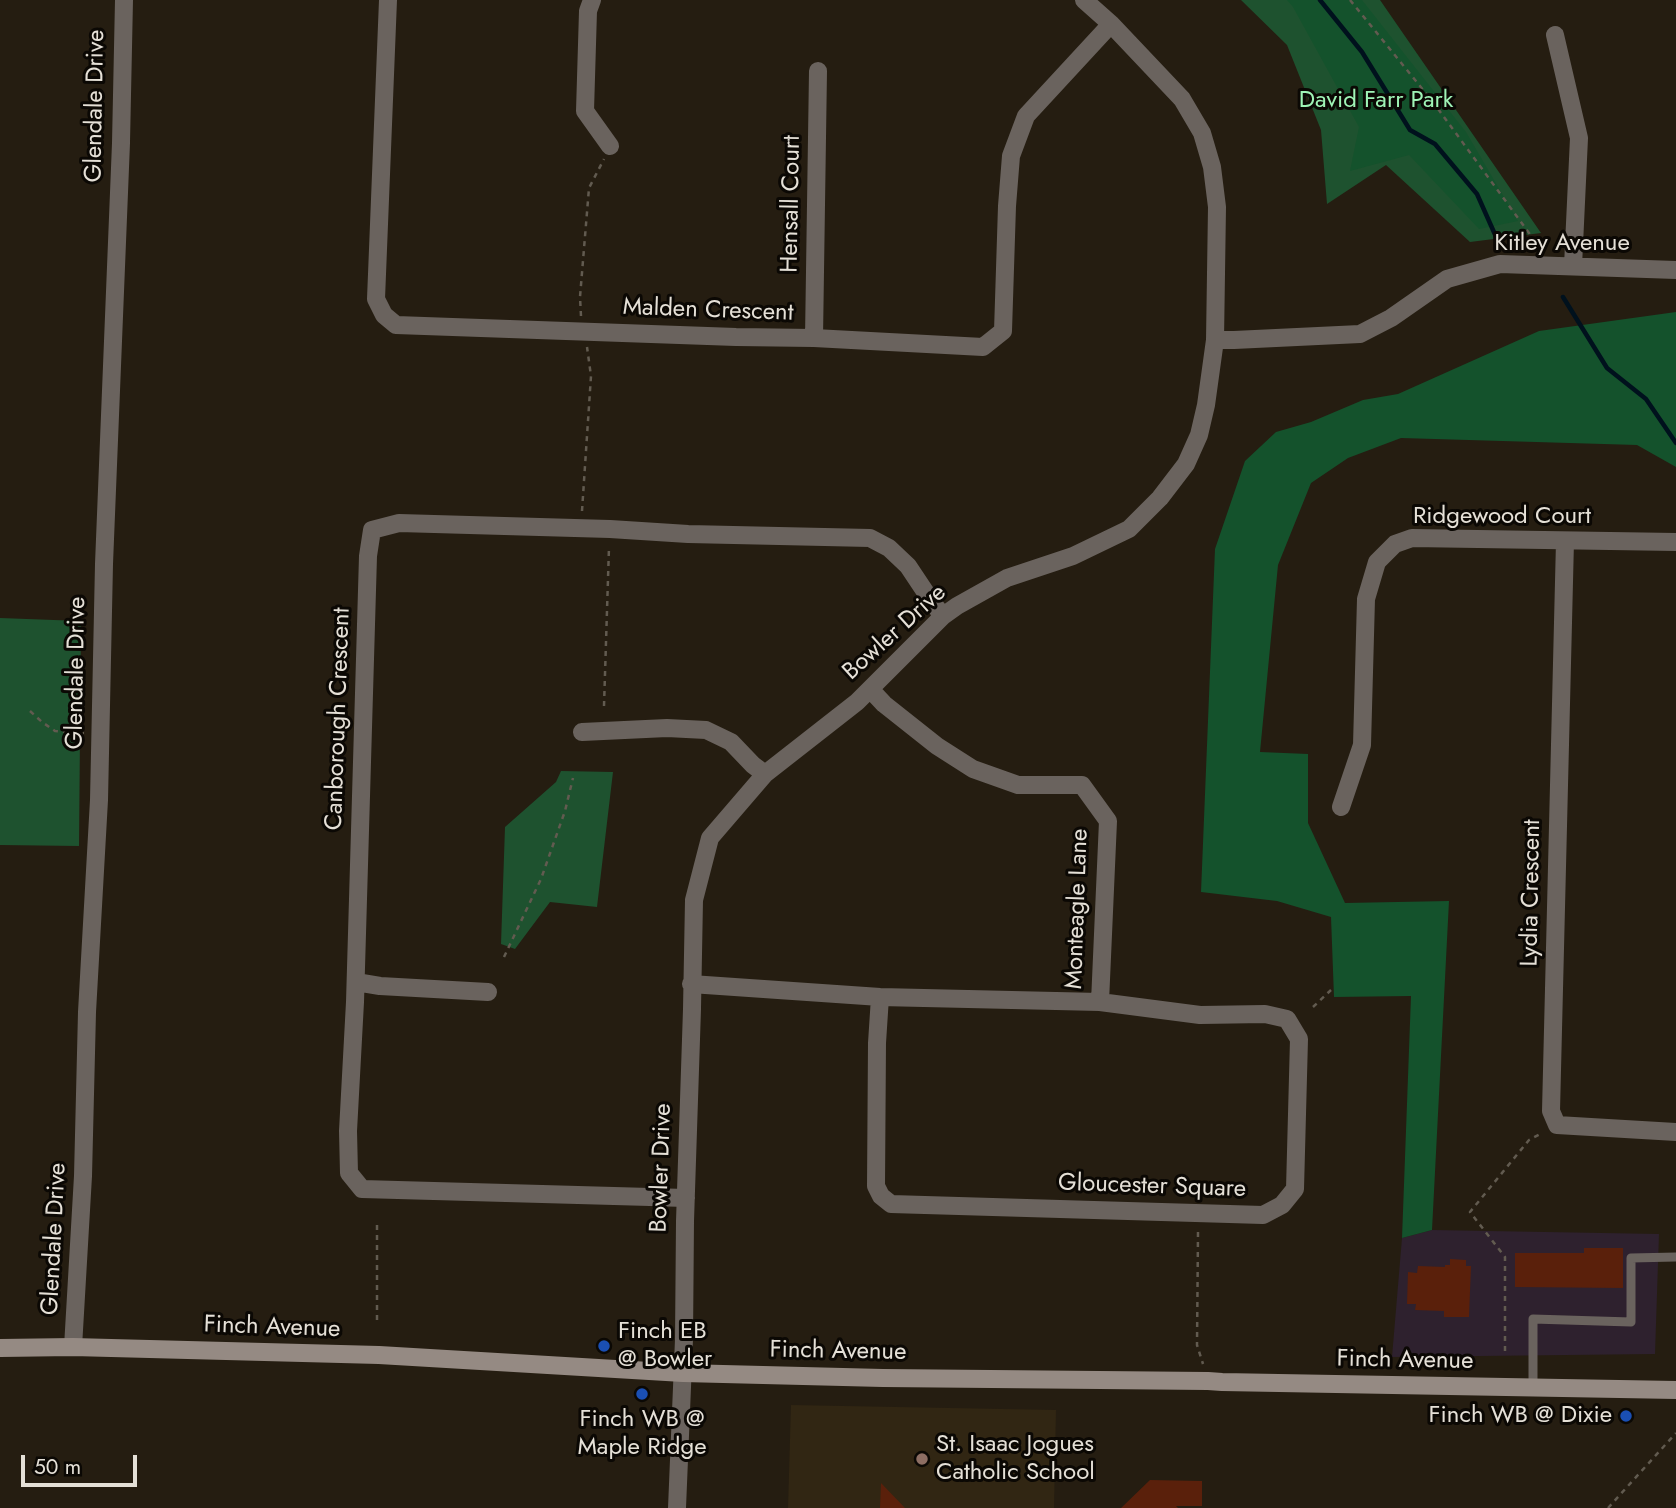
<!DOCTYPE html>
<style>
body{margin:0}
#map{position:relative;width:1676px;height:1508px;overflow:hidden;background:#251d11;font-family:Jost,sans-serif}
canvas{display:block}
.scale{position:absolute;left:21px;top:1455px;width:116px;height:32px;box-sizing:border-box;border:4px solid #e5e0d7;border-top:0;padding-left:9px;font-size:21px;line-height:24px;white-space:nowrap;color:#e5e0d7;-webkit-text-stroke:5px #0b0804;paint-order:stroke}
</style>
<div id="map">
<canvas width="1676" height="1508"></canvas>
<div class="scale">50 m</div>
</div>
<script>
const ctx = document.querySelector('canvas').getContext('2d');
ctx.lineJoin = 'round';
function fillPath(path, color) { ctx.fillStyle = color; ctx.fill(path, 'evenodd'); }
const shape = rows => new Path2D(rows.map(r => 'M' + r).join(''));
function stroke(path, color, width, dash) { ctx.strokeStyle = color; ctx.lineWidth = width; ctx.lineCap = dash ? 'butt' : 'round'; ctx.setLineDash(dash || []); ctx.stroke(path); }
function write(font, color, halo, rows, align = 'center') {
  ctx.font = font + ' Jost,sans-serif'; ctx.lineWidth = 6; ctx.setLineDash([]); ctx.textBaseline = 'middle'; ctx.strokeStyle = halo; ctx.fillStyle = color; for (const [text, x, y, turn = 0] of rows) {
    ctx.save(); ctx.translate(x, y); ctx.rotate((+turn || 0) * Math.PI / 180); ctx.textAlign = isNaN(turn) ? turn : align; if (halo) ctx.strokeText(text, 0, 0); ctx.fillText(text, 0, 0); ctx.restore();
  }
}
const commercial = shape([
 [1432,1230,1659,1234,1655,1354,1392,1357,1402,1238]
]);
const built = shape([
 [791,1405,1056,1410,1054,1508,788,1508]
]);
const green = shape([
 [1241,0,1380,0,1541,233,1470,242,1386,165,1327,204,1321,130,1287,45],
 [0,618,81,621,79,846,0,845],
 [561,771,613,772,597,907,550,902,515,949,501,944,505,827,556,782]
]);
const forest = shape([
 [1287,0,1362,0,1466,132,1518,221,1479,229,1409,155,1350,171,1359,127,1293,7],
 [1676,312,1676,467,1637,445,1401,438,1348,458,1311,483,1278,565,1260,752,1308,754,1308,823,1345,903,1449,901,1432,1230,1402,1238,1411,996,1334,997,1331,917,1277,901,1201,892,1215,549,1245,461,1276,432,1311,422,1363,400,1398,394,1539,331]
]);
const stream = shape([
 [1320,0,1362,52,1410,130,1435,144,1477,194,1497,239],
 [1563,297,1607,368,1646,399,1676,443]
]);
const building = shape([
 [1584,1248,1623,1248,1623,1288,1515,1287,1515,1253,1584,1253],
 [1450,1259,1466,1260,1466,1266,1471,1266,1469,1317,1444,1317,1444,1311,1415,1310,1416,1304,1407,1304,1408,1272,1417,1273,1418,1266,1445,1267,1445,1265,1450,1265],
 [1150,1480,1202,1481,1202,1506,1176,1506,1178,1508,1121,1508],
 [881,1483,905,1508,880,1508]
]);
const path = shape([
 [1350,0,1433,102,1540,248],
 [581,316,580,297,589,188,604,159],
 [582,511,591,376,587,347],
 [604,706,609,547],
 [30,711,42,722,55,731,84,733],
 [504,957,541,879,565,811,573,778],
 [1313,1007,1331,990],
 [377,1225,377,1324],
 [1198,1232,1197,1345,1203,1364],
 [1505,1351,1505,1257,1470,1212,1529,1140,1542,1133],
 [1608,1508,1676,1433]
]);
const lane = shape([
 [1533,1388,1533,1319,1631,1322,1631,1258,1676,1257]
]);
const street = shape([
 [388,0,376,299,384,315,396,325,736,337,814,338,983,347,1003,331,1007,206,1011,156,1026,116,1111,24],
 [592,0,588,11,585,111,610,146],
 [1555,35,1579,138,1573,266],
 [814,338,818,71],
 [1215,340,1234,340,1360,334,1391,318,1447,279,1500,264,1676,270],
 [1565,541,1551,1111,1557,1125,1676,1132],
 [870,689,884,704,937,746,973,769,1018,785,1082,785,1108,821,1100,1002],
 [582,732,667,728,706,730,731,742,753,765,765,774],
 [1341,807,1362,745,1366,599,1377,562,1395,544,1412,538,1676,542],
 [356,982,380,986,488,992],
 [691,984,880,997,1100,1002,1200,1015,1265,1014,1287,1019,1299,1039,1295,1189,1282,1205,1263,1215,891,1204,881,1196,876,1186,877,1043,880,997],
 [686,1198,362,1189,349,1173,348,1131,355,1002,368,556,372,530,399,523,610,529,688,534,870,538,889,548,908,566,932,602,943,616],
 [73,1347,83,1176,87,1012,99,800,104,564,121,143,124,0],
 [677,1508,684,1339,685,1221,692,1009,694,900,710,838,765,774,857,702,943,616,957,606,1007,578,1073,556,1129,529,1160,498,1186,464,1199,435,1206,405,1215,340,1217,207,1212,167,1202,133,1182,99,1111,24,1084,0]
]);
const secondary = shape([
 [0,1348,73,1347,379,1355,683,1373,883,1378,1208,1381,1222,1382,1676,1390]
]);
const markers = [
 [604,1346,7,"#1a4fb4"],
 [642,1394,7,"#1a4fb4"],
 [1626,1416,7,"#1a4fb4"],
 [922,1459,7,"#8d6e63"]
];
const parkNames = [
 ["David Farr Park",1376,101]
];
const streetNames = [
 ["Glendale Drive",96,106,-89],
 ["Hensall Court",792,204,-89],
 ["Kitley Avenue",1562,244],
 ["Malden Crescent",708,311,2],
 ["Ridgewood Court",1502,517],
 ["Bowler Drive",895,633,-42],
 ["Glendale Drive",77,673,-89],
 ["Canborough Crescent",339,719,-88],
 ["Lydia Crescent",1532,893,-89],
 ["Monteagle Lane",1078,909,-88],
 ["Bowler Drive",662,1168,-88],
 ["Gloucester Square",1152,1187,2],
 ["Glendale Drive",55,1239,-87],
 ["Finch Avenue",272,1328,2],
 ["Finch Avenue",838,1352,1],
 ["Finch Avenue",1405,1361,1]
];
const poiNames = [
 ["Finch EB",618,1332],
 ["@ Bowler",618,1360],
 ["Finch WB @ Dixie",1612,1416,"right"],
 ["Finch WB @",642,1420,"center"],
 ["Maple Ridge",642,1448,"center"],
 ["St. Isaac Jogues",936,1445],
 ["Catholic School",936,1473]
];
fillPath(commercial, '#2e212e');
fillPath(built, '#312613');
fillPath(green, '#1e522f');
fillPath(forest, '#14522c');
stroke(stream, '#00111d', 4.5);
fillPath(building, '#5a200b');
stroke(path, '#625b50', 2.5, [5, 5]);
stroke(lane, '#6a635e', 9);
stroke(street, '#6a635e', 18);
stroke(secondary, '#958a83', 18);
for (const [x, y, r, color] of markers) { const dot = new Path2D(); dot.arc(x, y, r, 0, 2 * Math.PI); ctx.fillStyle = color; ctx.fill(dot); stroke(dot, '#0b0804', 2.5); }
write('24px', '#9ff4b6', '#0b0804', parkNames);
write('24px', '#e5e0d7', '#0b0804', streetNames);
write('24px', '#e5e0d7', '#0b0804', poiNames, 'left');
</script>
